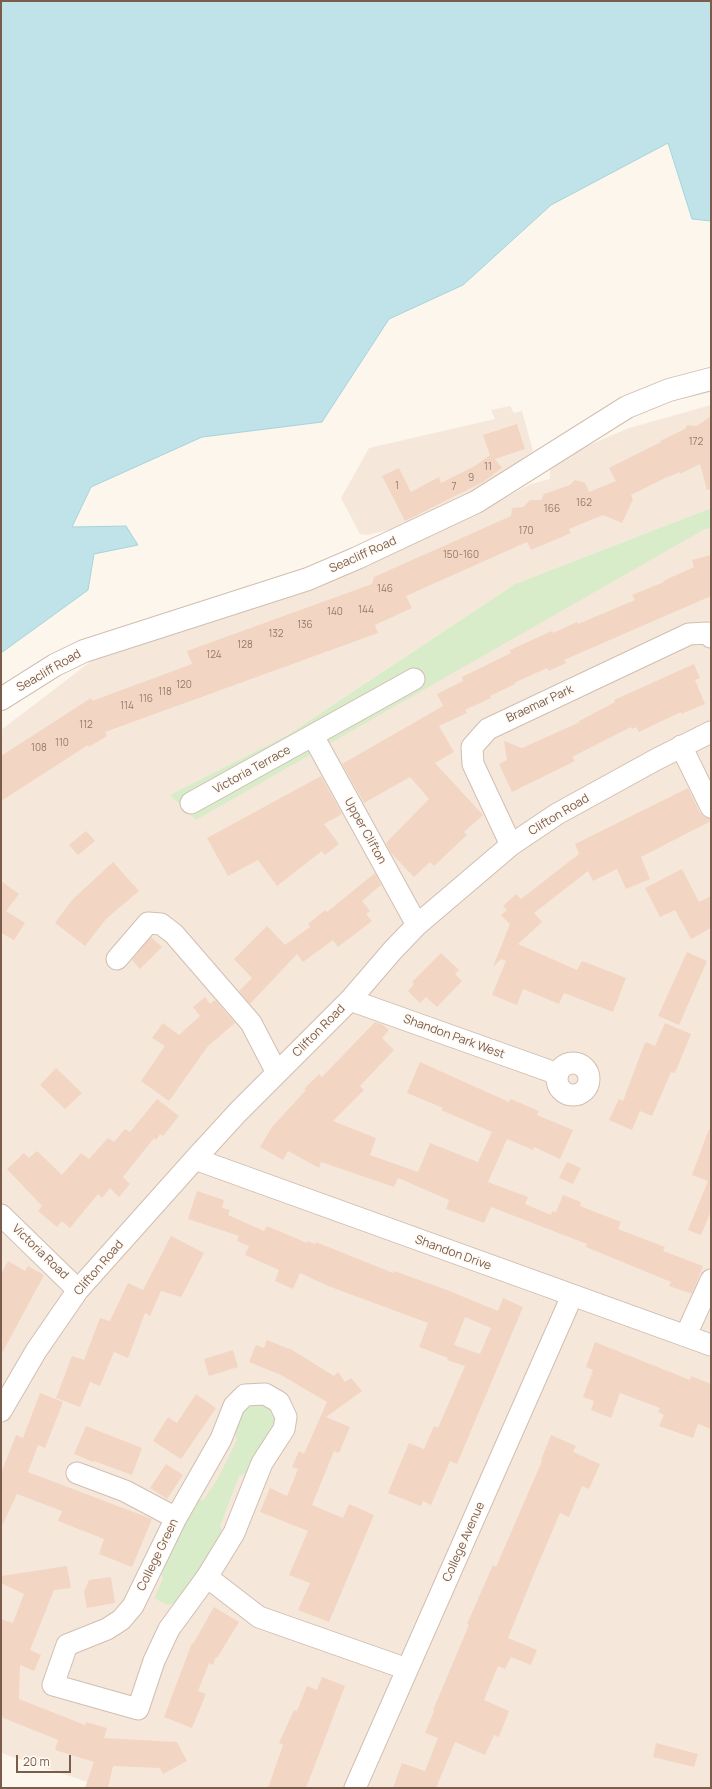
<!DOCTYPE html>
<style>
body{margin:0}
#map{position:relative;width:712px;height:1789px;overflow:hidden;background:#fdf6ec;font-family:Manrope,sans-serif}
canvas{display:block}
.frame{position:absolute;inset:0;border:2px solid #7a5c4d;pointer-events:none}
.scale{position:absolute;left:16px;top:1755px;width:55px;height:18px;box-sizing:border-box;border:2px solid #7a5c4d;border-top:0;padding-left:5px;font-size:12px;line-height:14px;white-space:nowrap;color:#7a5c4d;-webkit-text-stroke:3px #fffaf3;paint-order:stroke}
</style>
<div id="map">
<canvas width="712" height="1789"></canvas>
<div class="frame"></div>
<div class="scale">20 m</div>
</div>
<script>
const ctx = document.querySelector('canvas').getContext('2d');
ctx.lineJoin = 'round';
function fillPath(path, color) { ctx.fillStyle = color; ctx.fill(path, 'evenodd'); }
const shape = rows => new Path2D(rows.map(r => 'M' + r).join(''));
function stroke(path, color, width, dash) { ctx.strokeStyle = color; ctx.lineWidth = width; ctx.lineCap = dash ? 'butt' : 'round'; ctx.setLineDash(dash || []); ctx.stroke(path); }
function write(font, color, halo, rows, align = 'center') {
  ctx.font = font + ' Manrope,sans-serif'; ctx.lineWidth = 3; ctx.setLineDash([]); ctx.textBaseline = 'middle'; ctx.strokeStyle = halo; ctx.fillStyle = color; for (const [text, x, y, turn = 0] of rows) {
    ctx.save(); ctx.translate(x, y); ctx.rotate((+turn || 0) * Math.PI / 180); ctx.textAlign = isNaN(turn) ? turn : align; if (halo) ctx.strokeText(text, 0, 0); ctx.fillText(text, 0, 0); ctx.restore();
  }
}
const residential = shape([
 [711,405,711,508,515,584,289,734,170,795,703,530,711,528,711,1788,105,1788,1,1753,1,730,98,656,491,505,531,484,550,479,550,468,585,447,629,428],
 [510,406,514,413,522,411,533,451,492,482,406,526,367,535,360,534,341,498,369,448,495,419,491,410]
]);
const green = shape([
 [711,508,711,528,703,530,196,820,170,795,289,734,515,584],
 [259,1403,265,1405,273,1412,275,1416,274,1426,247,1473,239,1476,220,1526,223,1533,200,1567,180,1602,167,1605,154,1598,163,1579,160,1569,195,1502,204,1499,216,1482,237,1440,234,1431,240,1415,253,1404]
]);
const water = shape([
 [1,1,711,1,711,221,692,219,668,143,551,205,463,285,389,319,322,422,202,437,91,487,72,527,126,526,138,545,94,554,88,590,1,653,1,1]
]);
const building = shape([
 [711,416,711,489,707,490,700,464,680,474,680,472,665,478,631,495,633,499,622,523,603,515,569,529,571,533,531,550,527,542,406,596,412,608,375,625,378,633,105,732,107,736,89,747,88,745,1,801,1,756,91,698,92,701,192,664,187,651,372,584,374,577,511,516,512,508,523,507,530,500,541,500,544,494,570,485,575,480,585,483,589,492,616,481,609,468,661,442,660,441,685,429,687,425,697,426],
 [517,424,525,449,495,459,502,468,483,482,405,521,382,476,399,468,411,492,439,477,441,483,475,466,490,455,483,435],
 [711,555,711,596,564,660,566,663,549,671,547,668,514,683,515,684,490,696,491,698,465,710,467,713,439,726,454,752,435,763,483,815,464,832,467,835,434,866,430,862,414,877,390,852,386,843,429,799,410,777,364,803,342,764,443,706,437,694,463,681,462,677,511,653,510,650,552,631,553,633,577,622,578,624,635,600,632,595,664,582,663,581,694,567,692,560],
 [694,664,700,678,695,680,705,704,681,714,681,712,639,732,636,727,632,729,631,727,572,757,575,761,512,792,499,764,507,760,504,741,522,748,580,722,579,721,615,702,614,700],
 [321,776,342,814,324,824,339,844,325,855,322,851,277,886,258,860,228,876,207,838],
 [688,788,700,813,705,817,711,819,711,821,641,857,650,879,626,889,617,869,593,881,588,871,534,913,542,922,518,944,577,970,582,961,626,978,613,1012,564,993,559,1004,523,989,517,1005,492,995,506,961,501,959,493,967,510,924,501,915,507,910,503,906,516,894,521,899,579,854,575,844],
 [86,831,95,841,78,855,69,845],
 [113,862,139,891,106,919,85,946,55,923,72,900],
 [682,869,699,902,711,896,711,928,691,939,675,910,660,917,645,888],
 [375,873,381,885,362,901,370,911,366,914,372,921,338,947,333,940,303,962,297,954,250,1004,239,991,252,978,234,959,267,926,285,945,310,927,308,924,325,910,327,912],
 [1,881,19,894,6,911,25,923,14,940,1,933],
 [151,937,162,947,140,969,132,960],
 [687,952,707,961,679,1025,658,1016],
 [441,953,459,970,455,974,462,981,437,1007,426,997,420,1003,408,991,414,984,412,982],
 [205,997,210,1004,215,1000,235,1023,208,1046,169,1101,141,1081,165,1046,152,1038,163,1023,179,1035,200,1016,193,1007],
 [375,1022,383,1025,389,1030,382,1038,394,1050,360,1086,364,1090,333,1121,376,1138,370,1155,418,1172,430,1143,478,1162,492,1132,441,1110,443,1108,407,1093,420,1062,509,1102,511,1099,539,1111,537,1115,573,1130,560,1159,534,1147,533,1150,507,1139,488,1182,528,1197,525,1204,551,1215,552,1211,556,1212,563,1195,581,1202,580,1206,621,1222,618,1229,665,1247,663,1251,703,1266,692,1294,669,1286,671,1282,586,1247,587,1244,491,1207,484,1223,446,1209,449,1200,398,1178,394,1187,321,1162,319,1168,288,1151,283,1160,260,1147,272,1127,306,1090,304,1089,319,1074,322,1077],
 [665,1023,691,1034,675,1073,671,1072,652,1116,640,1111,632,1130,609,1120,619,1099,623,1101,644,1045,646,1042,655,1046],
 [56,1068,82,1093,65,1109,40,1085],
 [157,1099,179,1116,163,1136,160,1134,156,1140,154,1138,123,1177,130,1184,119,1197,110,1188,102,1198,98,1194,70,1228,62,1221,57,1227,38,1211,42,1206,7,1169,24,1153,29,1158,37,1151,62,1175,81,1153,89,1159,108,1138,114,1142,125,1129,130,1132],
 [709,1129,711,1129,711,1211,701,1235,688,1230,708,1181,692,1175],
 [567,1162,581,1168,573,1184,559,1178],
 [197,1191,224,1200,222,1208,230,1210,228,1215,264,1231,267,1226,307,1243,307,1241,315,1244,316,1242,393,1273,394,1271,447,1290,498,1311,503,1298,523,1307,457,1464,450,1461,431,1505,423,1501,421,1506,388,1493,409,1443,424,1449,434,1426,438,1428,465,1366,447,1360,448,1358,419,1347,428,1323,328,1286,300,1273,293,1289,275,1281,279,1270,245,1255,249,1246,237,1241,239,1236,188,1219],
 [465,1317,491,1328,480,1354,454,1345],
 [171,1236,204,1253,181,1297,161,1291,150,1316,145,1313,128,1358,114,1352,100,1386,90,1382,80,1407,56,1398,72,1356,84,1360,100,1318,110,1321,128,1283,143,1290],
 [8,1261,25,1271,28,1266,44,1275,1,1355,1,1274],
 [267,1340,289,1349,289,1348,334,1376,338,1372,345,1382,351,1378,362,1391,326,1417,350,1427,339,1453,334,1451,312,1505,343,1518,349,1504,374,1515,329,1622,298,1610,310,1583,289,1575,308,1531,260,1512,270,1488,287,1496,298,1469,292,1467,299,1451,304,1454,327,1402,281,1375,249,1362,256,1345,264,1348],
 [595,1342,690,1380,691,1376,711,1384,711,1429,698,1424,693,1438,659,1426,664,1415,658,1412,660,1408,620,1393,611,1418,591,1410,594,1401,583,1397,593,1370,586,1367],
 [233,1350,238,1367,209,1376,204,1359],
 [40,1393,63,1402,45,1448,38,1445,28,1472,152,1519,132,1567,99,1554,104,1539,58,1521,62,1511,17,1494,1,1528,1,1473,16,1435,23,1438],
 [196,1394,216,1408,181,1459,153,1441,168,1417,177,1423],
 [86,1426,142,1448,132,1475,94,1461,93,1462,74,1454],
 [551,1435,576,1446,573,1452,600,1464,589,1489,582,1486,569,1517,560,1513,536,1569,508,1638,537,1650,531,1665,511,1657,505,1669,498,1666,484,1700,509,1711,499,1737,494,1735,485,1755,455,1742,436,1788,393,1788,402,1763,425,1771,438,1738,425,1733,434,1711,433,1710,469,1625,467,1624,493,1565,496,1567,542,1461,541,1460],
 [166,1464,183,1475,167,1499,150,1488],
 [67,1566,71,1588,54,1590,30,1650,41,1655,34,1671,20,1665,19,1699,85,1725,86,1722,107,1728,104,1738,177,1742,187,1761,163,1774,160,1768,113,1766,108,1788,85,1788,94,1762,55,1750,58,1740,1,1717,1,1619,13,1623,24,1594,1,1583,1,1576],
 [111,1577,115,1603,87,1608,84,1592,89,1580],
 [214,1607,239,1622,217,1658,216,1657,213,1665,209,1663,198,1691,206,1694,192,1728,164,1717,192,1643,193,1644],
 [322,1677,345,1686,306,1788,268,1788,283,1745,279,1743,294,1710,297,1711,307,1686,317,1690],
 [656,1743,698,1754,694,1767,653,1757]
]);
const minor = shape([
 [313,736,417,925],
 [681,746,711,807],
 [191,803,414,679],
 [511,845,473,764,472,747,488,729,689,634,707,633,711,637],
 [117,959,148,923,161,924,174,934,251,1023,277,1073],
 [350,1000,558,1074],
 '557 1079a16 16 0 1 1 32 0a16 16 0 1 1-32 0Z',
 [195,1159,711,1345],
 [1,1215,78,1290],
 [686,1335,711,1280],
 [1,1411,36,1351,78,1290,195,1159,238,1112,350,1000,393,950,417,925,511,845,557,814,657,759,711,732],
 [77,1473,125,1491,176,1518],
 [207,1577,234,1533,262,1463,284,1429,286,1417,279,1402,265,1394,245,1395,234,1406,221,1439,176,1518,133,1606,121,1620,107,1629,67,1645,53,1685,138,1709,154,1661,169,1629,207,1577,259,1617,407,1669],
 [355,1788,572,1296]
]);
const tertiary = shape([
 [1,699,55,665,84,651,308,579,357,558,476,502,627,407,669,390,711,379]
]);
const numberNames = [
 ["172",696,442],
 ["11",488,467],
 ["9",471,478],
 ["1",397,486],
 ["7",454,487],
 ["162",584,503],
 ["166",552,509],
 ["170",526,531],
 ["150-160",461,555],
 ["146",385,589],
 ["144",366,610],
 ["140",335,612],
 ["136",305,625],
 ["132",276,634],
 ["128",245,645],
 ["124",214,655],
 ["120",184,685],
 ["118",165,692],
 ["116",146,699],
 ["114",127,706],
 ["112",86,725],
 ["110",62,743],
 ["108",39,748]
];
const streetNames = [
 ["Seacliff Road",363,555,-24],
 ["Seacliff Road",49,671,-30],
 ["Braemar Park",540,704,-25],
 ["Victoria Terrace",252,770,-29],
 ["Clifton Road",559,815,-31],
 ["Upper Clifton",365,831,61],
 ["Clifton Road",319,1031,-45],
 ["Shandon Park West",454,1037,20],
 ["Victoria Road",40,1252,44],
 ["Shandon Drive",453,1253,20],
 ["Clifton Road",99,1268,-49],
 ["College Avenue",464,1542,-66],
 ["College Green",158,1555,-64]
];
fillPath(residential, '#f5e8da');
fillPath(green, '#d8ecc9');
fillPath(water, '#bfe3e8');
stroke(water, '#a5d3da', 1);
fillPath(building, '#f3d5c3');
stroke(minor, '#d1beb0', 23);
stroke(tertiary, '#d1beb0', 24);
stroke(minor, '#fff', 21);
stroke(tertiary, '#fff', 22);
write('10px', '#987a6a', null, numberNames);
write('12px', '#7a5c4d', '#fffaf3', streetNames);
</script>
